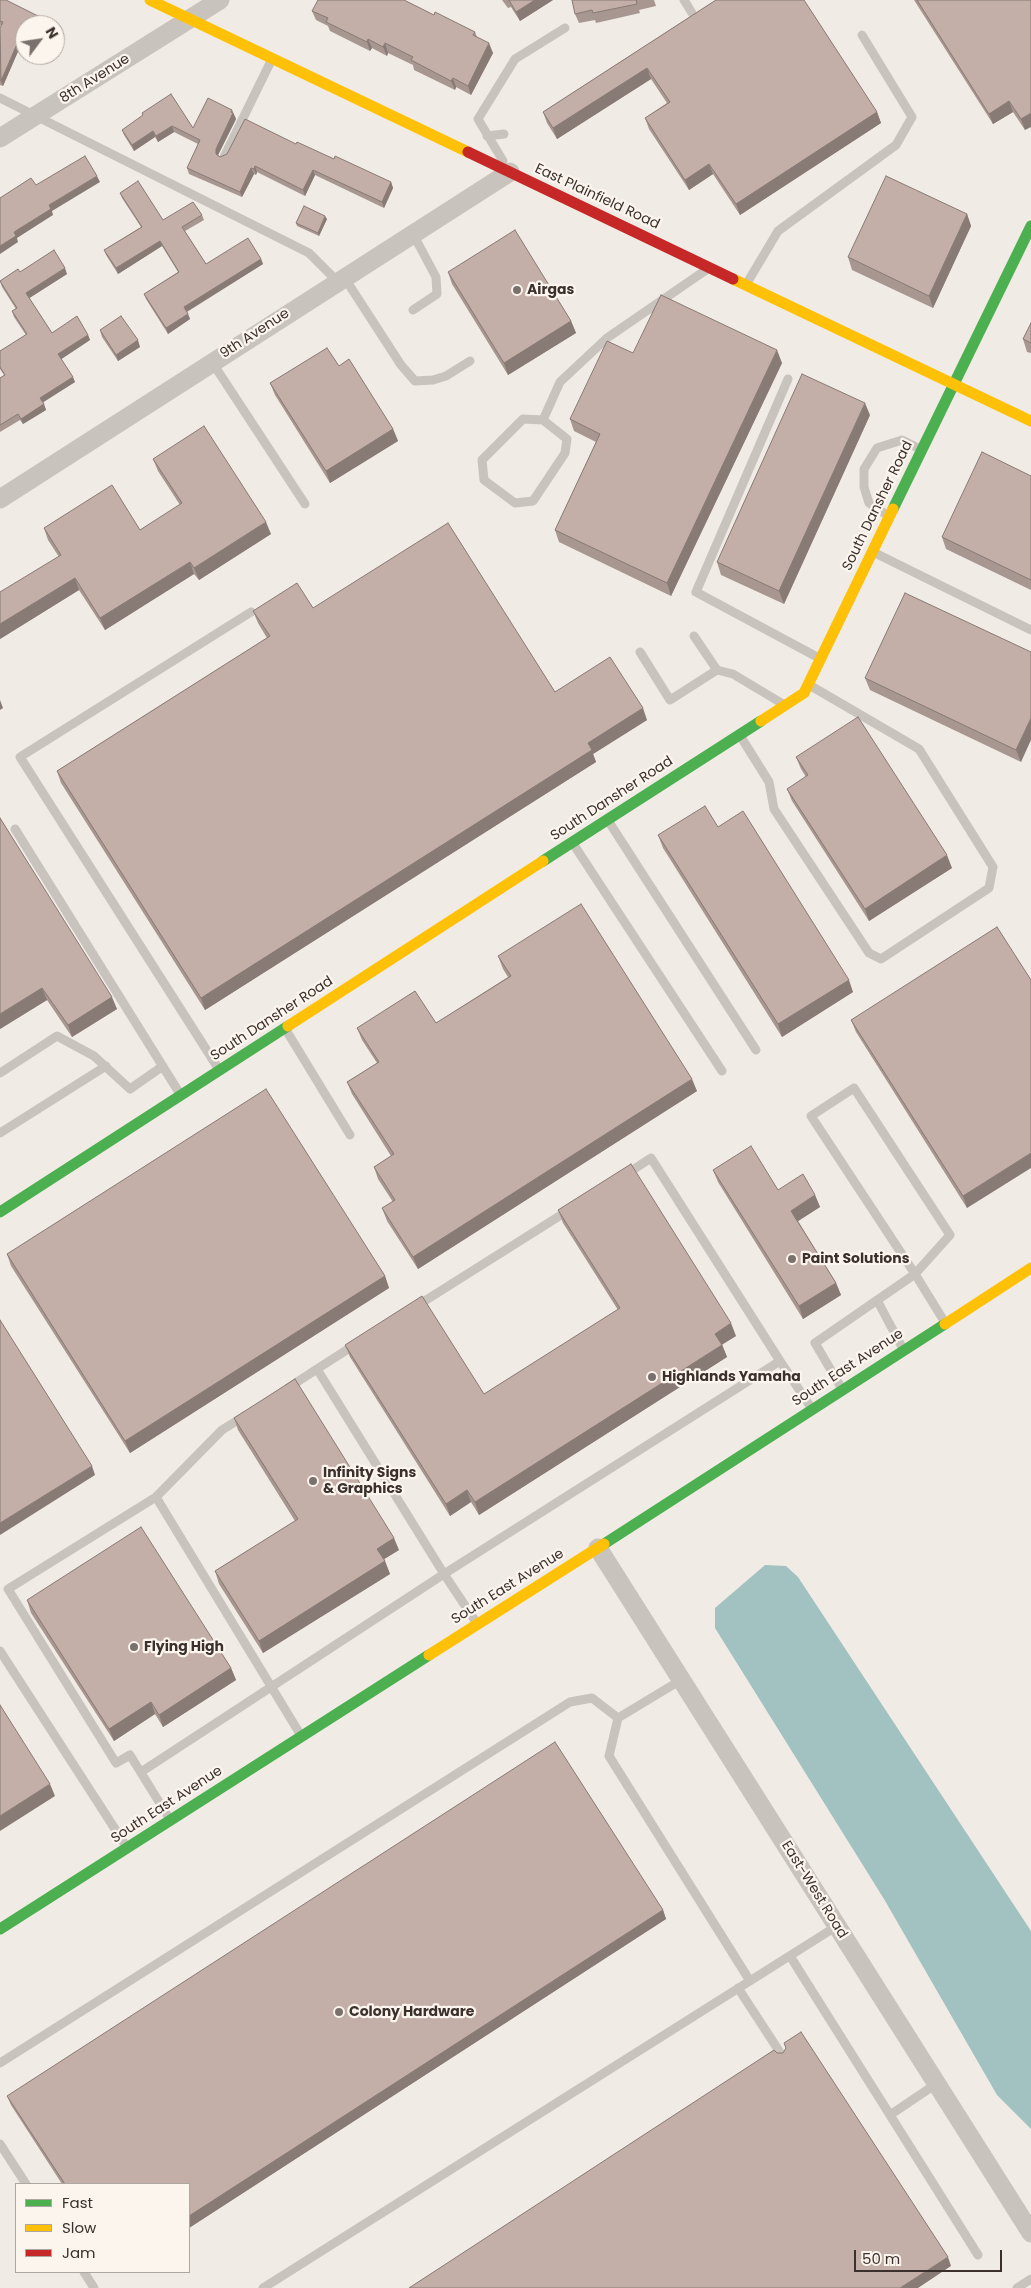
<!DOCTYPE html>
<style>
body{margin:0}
#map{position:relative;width:1031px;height:2288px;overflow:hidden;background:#f0ebe5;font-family:Poppins,sans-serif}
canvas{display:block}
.legend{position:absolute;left:15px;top:2183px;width:175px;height:90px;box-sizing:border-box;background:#fbf5ee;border:1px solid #aea6a0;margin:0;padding:6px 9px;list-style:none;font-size:15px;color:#3b302b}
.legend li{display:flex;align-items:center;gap:10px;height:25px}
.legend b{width:25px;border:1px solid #aea6a0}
.north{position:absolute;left:15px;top:15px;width:50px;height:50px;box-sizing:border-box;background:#fbf5ee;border:1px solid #aea6a0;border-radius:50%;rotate:59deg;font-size:14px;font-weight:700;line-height:20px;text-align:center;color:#3b302b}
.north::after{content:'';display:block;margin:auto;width:18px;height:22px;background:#7a716c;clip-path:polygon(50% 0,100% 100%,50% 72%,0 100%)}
.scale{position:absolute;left:854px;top:2250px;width:148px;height:22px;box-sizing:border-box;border:2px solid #3b302b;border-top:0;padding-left:6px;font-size:15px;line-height:18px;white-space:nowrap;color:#3b302b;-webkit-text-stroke:4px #fbf5ee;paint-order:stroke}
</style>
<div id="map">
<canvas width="1031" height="2288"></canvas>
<ul class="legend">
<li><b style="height:6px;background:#4caf50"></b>Fast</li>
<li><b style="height:6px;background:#ffc107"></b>Slow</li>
<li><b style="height:6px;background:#c62828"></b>Jam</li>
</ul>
<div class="north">N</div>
<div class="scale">50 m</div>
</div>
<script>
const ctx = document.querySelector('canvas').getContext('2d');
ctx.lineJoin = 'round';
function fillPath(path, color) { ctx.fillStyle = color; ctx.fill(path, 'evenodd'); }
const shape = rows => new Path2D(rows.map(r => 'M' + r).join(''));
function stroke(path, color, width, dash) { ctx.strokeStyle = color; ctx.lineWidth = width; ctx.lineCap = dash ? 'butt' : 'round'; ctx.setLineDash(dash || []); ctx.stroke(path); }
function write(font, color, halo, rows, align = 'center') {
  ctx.font = font + ' Poppins,sans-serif'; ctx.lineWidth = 4.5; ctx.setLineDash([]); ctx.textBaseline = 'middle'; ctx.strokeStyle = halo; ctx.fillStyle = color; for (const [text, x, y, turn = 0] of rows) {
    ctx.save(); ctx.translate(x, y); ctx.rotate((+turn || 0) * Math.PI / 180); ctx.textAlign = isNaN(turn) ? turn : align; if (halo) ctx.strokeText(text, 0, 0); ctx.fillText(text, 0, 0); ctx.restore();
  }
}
const water = shape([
 [765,1565,786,1566,798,1577,1031,1931,1031,2129,997,2095,884,1899,715,1628,715,1608]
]);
const lane = shape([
 [684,0,692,13],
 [0,98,309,253,337,281],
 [487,136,504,134],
 [224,157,271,61],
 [503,161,478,119,515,59,565,28],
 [413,234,436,277,437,294,413,310],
 [344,277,401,365,415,381,433,380,446,376,470,361],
 [747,283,778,231,896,145,912,117,862,35],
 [212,362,305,504],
 [788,379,696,592,819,658],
 [523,419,543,420,567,439,565,453,533,501,515,503,484,480,482,460,523,419],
 [543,420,560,382,607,338,706,270],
 [887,515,869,503,864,487,864,469,877,448,902,440,920,449],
 [875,553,1031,630],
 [694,636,717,670],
 [640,652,670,700,717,670,733,674,783,704],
 [741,737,769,782,774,809,869,953,881,959,989,888,993,867,919,749,811,686],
 [609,822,756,1050],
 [15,829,180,1094],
 [574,845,722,1071],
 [286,1030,350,1135],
 [218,1068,20,757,251,612],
 [0,1073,57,1036,94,1056,130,1089,163,1066],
 [854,1088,950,1235,915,1274,811,1116,854,1088],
 [0,1133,106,1066],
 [625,1175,651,1158,780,1361],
 [877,1300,903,1349],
 [415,1307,569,1210],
 [356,1344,317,1369,444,1574,780,1361,812,1409],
 [288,1388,317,1369],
 [842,1389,815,1343,915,1274,944,1321],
 [156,1497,300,1734],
 [0,1651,126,1846],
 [618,1718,609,1756,750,1981],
 [141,1772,444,1574,476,1622],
 [169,1818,130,1755,116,1763,8,1589,156,1497,222,1430,246,1415],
 [790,1956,978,2255],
 [738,1988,783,2057],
 [0,2063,570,1702,592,1698,618,1718,681,1680],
 [890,2115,936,2084],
 [0,2144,26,2184],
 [84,2272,94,2288],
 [263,2288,837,1926],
 [1017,2288,1031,2279]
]);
const street = shape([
 [0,138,220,0],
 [0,499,510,172],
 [598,1548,1031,2233]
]);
const fast = shape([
 [893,509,1031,226],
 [543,861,761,721],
 [0,1212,288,1026],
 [604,1544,945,1324],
 [0,1929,429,1655]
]);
const slow = shape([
 [150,0,468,152],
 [733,279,1031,421],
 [761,721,804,693,893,509],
 [288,1026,543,861],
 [945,1324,1031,1268],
 [429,1655,604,1544]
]);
const jam = shape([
 [468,152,733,279]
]);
const wall = shape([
 [0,0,60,27,62,33,25,25,25,41,23,40,3,86,0,85,0,28,1,26,0,25],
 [502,0,553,0,520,21,511,7,508,8],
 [572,0,654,0,656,6,639,10,640,13,596,23,595,20,579,23,575,14],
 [716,0,877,112,881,123,740,215,713,174,689,190,649,129,645,118,667,103,651,79,557,139,547,123,543,112],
 [914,0,1031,0,1025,130,1013,112,993,124],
 [312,11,434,15,475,32,477,37,493,53,471,95,456,87,455,90,414,70,413,65,388,53,387,56,372,48,370,51,330,31,328,26,316,20],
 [142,113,193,128,233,113,236,119,218,155,220,157,296,144,391,182,393,188,384,208,315,175,305,196,257,172,256,175,254,174,242,197,189,174,187,168,198,144,174,132,158,142,155,137,134,151,124,135,122,130,143,116],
 [120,193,163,220,202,215,204,220,185,231,206,264,261,259,263,264,187,312,190,319,168,334,146,299,144,294,178,272,162,246,118,274,106,255,104,250,141,227,122,198],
 [967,214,971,226,933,308,852,270,848,257],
 [327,219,319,236,297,226,296,223],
 [20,272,67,274,29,298,52,333,88,335,90,340,61,359,75,382,43,402,46,410,23,424,20,420,0,432,0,378,4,375,0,369,0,351,26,335,14,317,12,311,16,309,2,287,0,281],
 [448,272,571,321,576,333,508,375,452,284],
 [1031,323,1031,353,1027,352,1023,339],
 [100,330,140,347,118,361,102,337],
 [633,353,782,363,671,596,559,542,555,530,596,442,574,431,570,419],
 [339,366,393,429,398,441,330,483,275,395,270,383],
 [870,415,784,604,721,575,717,562],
 [153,459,271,534,199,580,194,574,105,630,79,590,0,639,0,592,59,557,48,540,44,528,140,530,180,505,158,471],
 [1031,476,1031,590,946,549,942,537],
 [313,608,555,692,647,720,593,754,596,762,205,1010,61,783,57,771,267,638,258,623,253,611],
 [1031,652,1021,762,870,690,865,678],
 [796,757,952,868,869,921,792,801,787,789,806,777,801,769],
 [0,818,117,1009,72,1037,47,1000,0,1029],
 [718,827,853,992,782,1037,663,848,658,835],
 [498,956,697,1091,418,1269,387,1221,382,1208,393,1202,378,1179,374,1167,391,1156,352,1094,347,1082,377,1063,362,1040,357,1028,436,1023,508,977,503,969],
 [1031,980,967,1208,856,1032,851,1020],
 [713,1170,778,1190,815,1195,820,1207,798,1221,836,1283,841,1295,803,1319,718,1182],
 [558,1210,736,1336,722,1344,727,1357,479,1515,471,1502,450,1516,350,1357,345,1345,484,1394,618,1310,563,1223],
 [7,1254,385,1276,389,1288,130,1453,11,1266],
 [234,1418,399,1550,384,1559,390,1574,263,1653,219,1584,215,1571,295,1521,238,1430],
 [27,1600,231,1668,236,1680,163,1727,155,1714,114,1741,31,1613],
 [663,1910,666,1919,189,2228,189,2184,62,2184,11,2105,7,2096]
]);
const shadedWall = shape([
 [535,0,553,0,520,21,516,12],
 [60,27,62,33,55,46,55,37],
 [21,35,23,40,3,86,1,81],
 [368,39,372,48,370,51,367,42],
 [385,43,388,53,387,56,383,47],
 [489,43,493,53,471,95,468,86],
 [647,68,651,79,557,139,553,128],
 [453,78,456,87,455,90,451,81],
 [1009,101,1013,112,993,124,989,114],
 [232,110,236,119,218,155,219,160,216,154,216,149],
 [877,112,881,123,740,215,736,204],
 [1031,113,1031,127,1025,130,1021,119],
 [172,126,174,132,158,142,156,136],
 [153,131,155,137,134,151,132,145],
 [709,164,713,174,689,190,685,180],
 [255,166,257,172,256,175,254,169],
 [251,168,254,174,242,197,240,192],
 [313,170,315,175,305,196,303,190],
 [97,176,100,182,52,211,53,215,17,238,18,242,0,254,0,246,14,232,49,205],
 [391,182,393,188,384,208,382,202],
 [967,214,971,226,933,308,929,296],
 [325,216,327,219,319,236,318,233],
 [160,241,162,246,118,274,116,268],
 [261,259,263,264,186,312,184,307],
 [65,268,67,274,28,299,26,293],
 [188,314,190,319,168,334,166,328],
 [571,321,576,333,508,375,504,363],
 [88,335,90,340,60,360,58,354],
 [138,340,140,347,118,361,116,355],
 [777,350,782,363,671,596,667,583],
 [73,377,75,382,42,403,40,398],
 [865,403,870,415,784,604,779,591],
 [44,404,46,410,23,424,21,419],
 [393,429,398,441,330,483,326,471],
 [266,522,271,534,199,580,194,568],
 [190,562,194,574,105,630,100,618],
 [75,578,79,590,0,639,0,624],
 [0,700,3,708,0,710],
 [643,708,647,720,593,754,596,762,205,1010,201,998,588,743],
 [1031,718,1031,740,1021,762,1016,750],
 [947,855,952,868,869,921,865,909],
 [849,980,853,992,782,1037,778,1024],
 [42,988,47,1000,0,1029,0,1014],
 [112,997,117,1009,72,1037,68,1025],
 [692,1079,697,1091,418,1269,413,1257],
 [1031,1153,1031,1168,967,1208,963,1196],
 [815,1195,820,1207,795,1223,791,1211],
 [385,1276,389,1288,130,1453,125,1441],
 [836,1283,841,1295,803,1319,799,1306],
 [731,1323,736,1336,720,1346,715,1334],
 [722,1345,727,1357,479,1515,475,1502],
 [92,1466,95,1475,0,1535,0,1523],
 [467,1490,471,1502,450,1516,446,1504],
 [394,1538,399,1550,381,1561,377,1549],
 [385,1561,390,1574,263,1653,259,1641],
 [231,1668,236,1680,163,1727,159,1715],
 [151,1702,155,1714,114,1741,109,1729],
 [50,1784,55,1796,0,1831,0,1816],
 [663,1910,666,1919,189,2228,189,2216],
 [948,2257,951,2266,918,2288,900,2288]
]);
const building = shape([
 [0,0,6,0,60,27,55,37,55,25,25,25,25,37,21,35,1,81,0,28,3,22,0,21,0,0],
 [318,0,404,0,434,15,435,12,475,32,473,35,489,43,468,86,453,78,451,81,411,60,413,57,385,43,383,47,368,39,367,42,326,22,328,18,312,11,318,0],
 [509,0,535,0,516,12,509,0],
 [572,0,637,0,636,0,637,4,593,13,592,10,575,14,572,0],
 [716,0,804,0,877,112,736,204,709,164,685,180,645,118,670,102,647,68,553,128,543,112,716,0],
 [917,0,1031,0,1031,113,1021,119,1009,101,989,114,917,0],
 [171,94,193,128,208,98,232,110,231,112,233,113,216,149,216,154,220,157,227,154,245,119,296,144,297,142,334,159,335,156,391,182,382,202,313,170,303,190,255,166,254,169,251,168,240,192,187,168,200,140,172,126,156,136,153,131,132,145,122,130,143,115,142,113,171,94],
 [85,156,97,176,49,205,51,209,14,232,16,236,0,246,0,198,31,178,36,185,85,156],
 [886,176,967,214,929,296,848,257,886,176],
 [138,181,163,220,193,202,202,215,182,227,206,264,248,238,261,259,184,307,188,314,166,328,144,294,179,272,160,241,116,268,104,250,142,227,120,193,138,181],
 [304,206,325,216,318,233,296,223,304,206],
 [515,230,571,321,504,363,448,272,515,230],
 [54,250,65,268,26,293,52,333,77,316,88,335,58,354,73,377,40,398,44,404,21,419,18,414,0,425,0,378,5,375,0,367,0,351,27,334,12,311,17,308,0,281,18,269,20,272,54,250],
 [661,295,777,350,667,583,555,530,600,434,570,419,607,341,633,353,661,295],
 [121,316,138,340,116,355,100,330,121,316],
 [1031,323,1031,343,1023,339,1031,323],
 [327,348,339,366,349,359,393,429,326,471,270,383,327,348],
 [802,374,865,403,779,591,717,562,802,374],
 [204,426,266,522,194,568,190,562,100,618,75,578,0,624,0,592,61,555,44,528,112,485,140,530,182,503,153,459,204,426],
 [982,452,1031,476,1031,580,942,537,982,452],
 [448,523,555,692,610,657,643,708,588,743,592,750,201,998,57,771,270,636,253,611,297,583,313,608,448,523],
 [905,593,1031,652,1031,718,1016,750,865,678,905,593],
 [858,717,947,855,865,909,787,789,808,775,796,757,858,717],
 [705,806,718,827,743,811,849,980,778,1024,658,835,705,806],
 [0,818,112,997,68,1025,42,988,0,1014,0,818],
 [581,904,692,1079,413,1257,382,1208,395,1200,374,1167,394,1154,347,1082,379,1062,357,1028,415,991,436,1023,511,976,498,956,581,904],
 [997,927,1031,980,1031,1153,963,1196,851,1020,997,927],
 [266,1089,385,1276,125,1441,7,1254,266,1089],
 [751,1146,778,1190,803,1174,815,1195,791,1211,836,1283,799,1306,713,1170,751,1146],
 [631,1164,731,1323,715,1334,722,1345,475,1502,467,1490,446,1504,345,1345,422,1296,484,1394,620,1308,558,1210,631,1164],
 [0,1320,92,1466,0,1523,0,1320],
 [295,1379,394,1538,377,1549,385,1561,259,1641,215,1571,298,1519,234,1418,295,1379],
 [141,1527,231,1668,159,1715,151,1702,109,1729,27,1600,141,1527],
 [0,1705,50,1784,0,1816,0,1705],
 [555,1742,663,1910,189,2216,189,2184,65,2184,7,2096,555,1742],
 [801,2032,948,2257,900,2288,409,2288,774,2050,777,2053,783,2053,786,2048,784,2043,801,2032]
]);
const markers = [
 [517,290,5,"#7a716c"],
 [792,1259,5,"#7a716c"],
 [652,1377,5,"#7a716c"],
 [313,1481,5,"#7a716c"],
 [134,1647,5,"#7a716c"],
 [339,2012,5,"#7a716c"]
];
const streetNames = [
 ["8th Avenue",95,79,-32],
 ["East Plainfield Road",597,197,25],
 ["9th Avenue",255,334,-33],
 ["South Dansher Road",878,506,-64],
 ["South Dansher Road",612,799,-33],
 ["South Dansher Road",272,1019,-33],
 ["South East Avenue",848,1368,-33],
 ["South East Avenue",508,1587,-32],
 ["South East Avenue",167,1805,-33],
 ["East-West Road",814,1890,58]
];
const poiNames = [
 ["Airgas",527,290],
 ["Paint Solutions",802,1259],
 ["Highlands Yamaha",662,1377],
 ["Infinity Signs",323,1473],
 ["& Graphics",323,1489],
 ["Flying High",144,1647],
 ["Colony Hardware",349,2012]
];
fillPath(water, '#a1c2c1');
stroke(lane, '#c9c3be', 9);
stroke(street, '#c9c3be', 19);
stroke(fast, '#4caf50', 11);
stroke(slow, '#ffc107', 11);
stroke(jam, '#c62828', 11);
fillPath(wall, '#a89690');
fillPath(shadedWall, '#887a75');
fillPath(building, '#c3afa7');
stroke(building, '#887a75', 1);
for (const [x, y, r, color] of markers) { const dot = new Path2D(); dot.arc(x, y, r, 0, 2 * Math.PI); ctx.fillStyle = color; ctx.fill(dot); stroke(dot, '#fbf5ee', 2); }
write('14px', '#3b302b', '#fbf5ee', streetNames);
write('bold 14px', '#3b302b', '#fbf5ee', poiNames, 'left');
</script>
